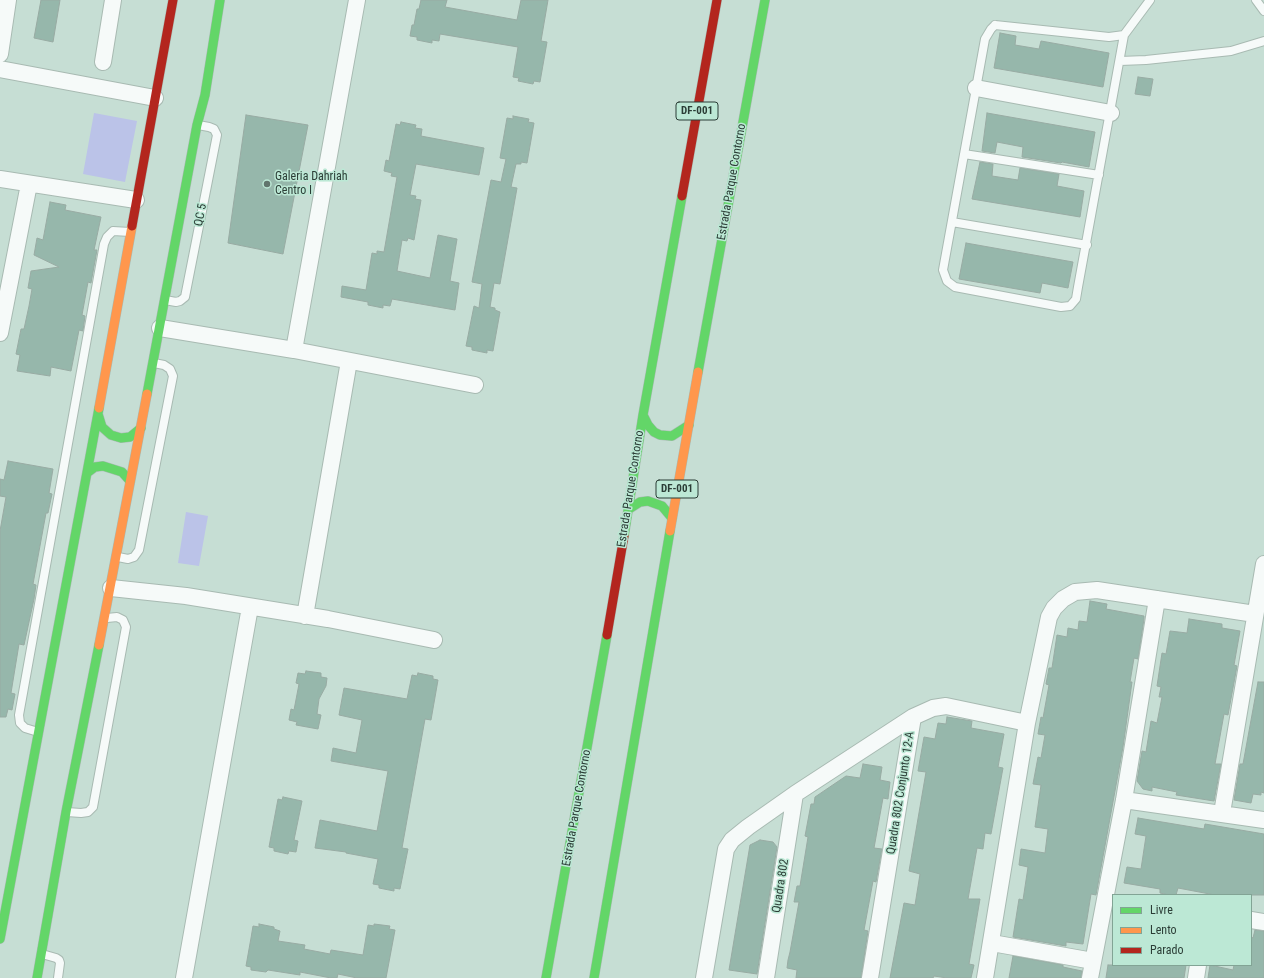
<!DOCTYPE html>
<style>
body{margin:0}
#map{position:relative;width:1264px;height:978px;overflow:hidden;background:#c6ded4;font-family:"Roboto Condensed",sans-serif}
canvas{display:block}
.legend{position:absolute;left:1112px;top:894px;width:140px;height:72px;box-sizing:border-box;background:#bce8d5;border:1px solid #82a495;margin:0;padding:5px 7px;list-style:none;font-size:12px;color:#2b3d36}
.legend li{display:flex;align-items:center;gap:8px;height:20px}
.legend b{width:20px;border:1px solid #82a495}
</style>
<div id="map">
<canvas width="1264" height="978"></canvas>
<ul class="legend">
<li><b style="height:5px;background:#63d668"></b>Livre</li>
<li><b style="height:5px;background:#ff974d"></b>Lento</li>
<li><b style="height:5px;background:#b3261e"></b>Parado</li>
</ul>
</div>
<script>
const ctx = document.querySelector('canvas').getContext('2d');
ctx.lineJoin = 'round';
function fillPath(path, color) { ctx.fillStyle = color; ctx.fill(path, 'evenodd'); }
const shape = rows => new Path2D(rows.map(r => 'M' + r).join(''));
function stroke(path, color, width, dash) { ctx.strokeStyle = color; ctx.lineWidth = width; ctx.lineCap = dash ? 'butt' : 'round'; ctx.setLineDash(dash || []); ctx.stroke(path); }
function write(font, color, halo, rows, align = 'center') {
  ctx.font = font + ' "Roboto Condensed",sans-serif'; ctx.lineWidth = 3; ctx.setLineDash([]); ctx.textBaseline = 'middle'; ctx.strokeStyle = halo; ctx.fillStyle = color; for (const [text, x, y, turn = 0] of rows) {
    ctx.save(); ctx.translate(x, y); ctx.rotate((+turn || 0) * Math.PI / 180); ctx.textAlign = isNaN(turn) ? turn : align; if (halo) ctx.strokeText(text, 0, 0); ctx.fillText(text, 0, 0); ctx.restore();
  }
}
const green = shape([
 [94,113,137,121,125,182,83,174],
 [186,512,208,516,199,566,178,563]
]);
const building = shape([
 [41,0,60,0,53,42,34,38,41,0],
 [421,0,447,0,445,7,517,20,521,0,548,0,541,41,547,42,540,82,534,81,533,84,518,81,519,78,513,77,518,47,440,34,439,41,432,40,432,43,417,40,417,37,410,36,412,25,414,25,417,9,419,9,421,0],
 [1000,33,1016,36,1015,45,1039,49,1041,41,1109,53,1103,87,994,68,1000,33],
 [1138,77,1153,79,1150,96,1135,94,1138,77],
 [987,113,1095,132,1089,167,1062,162,1061,163,1022,157,1023,147,997,142,995,153,982,151,987,113],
 [246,115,308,125,283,254,228,243,246,115],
 [513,116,529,119,528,122,534,123,527,163,521,162,521,164,516,164,511,187,517,188,500,284,494,283,490,307,495,308,495,310,500,312,493,351,487,350,487,353,472,350,472,347,466,346,474,306,479,308,482,284,472,282,491,180,501,182,506,159,500,158,507,118,513,119,513,116],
 [401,122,416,125,415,128,422,129,421,136,484,148,479,175,416,164,410,195,416,196,415,199,421,200,414,240,408,238,407,241,402,240,397,271,430,278,438,235,457,239,450,281,459,283,455,310,392,299,390,306,383,305,383,308,368,305,368,302,341,297,342,286,366,290,372,253,377,254,377,251,384,252,397,177,391,176,392,173,384,171,386,160,389,161,396,124,400,125,401,122],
 [980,162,993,164,992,176,1018,180,1020,168,1059,174,1057,186,1084,191,1080,217,972,199,980,162],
 [50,202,66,205,65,210,101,217,94,250,97,250,91,283,88,282,82,315,85,316,83,331,79,330,71,371,51,367,50,376,17,371,20,355,16,354,21,329,24,329,29,306,32,289,28,288,31,271,59,267,34,255,37,238,43,240,50,202],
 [966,243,1073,262,1068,288,1042,283,1040,293,959,279,966,243],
 [8,461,53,469,49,493,52,494,48,513,46,513,33,584,36,585,34,599,24,645,19,644,11,693,15,694,12,710,8,709,6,717,0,717,0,531,6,497,0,496,0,479,4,480,8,461],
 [1090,601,1107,604,1106,609,1144,616,1144,619,1138,659,1134,658,1130,682,1132,682,1123,747,1096,895,1091,894,1083,944,1066,942,1066,946,1013,937,1019,899,1023,900,1028,867,1019,865,1021,849,1045,853,1048,829,1035,827,1041,785,1033,784,1038,757,1041,758,1045,735,1038,734,1041,717,1043,718,1049,685,1046,684,1049,668,1052,668,1057,635,1067,637,1068,628,1078,630,1079,621,1087,622,1090,601],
 [1189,619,1222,624,1222,628,1240,631,1234,665,1237,666,1228,715,1224,714,1215,764,1221,764,1214,801,1176,795,1177,792,1152,787,1152,791,1143,789,1137,781,1142,751,1146,752,1151,721,1157,723,1162,697,1159,697,1161,687,1157,686,1162,653,1166,654,1170,631,1187,633,1189,619],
 [306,671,321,673,321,677,327,678,326,686,319,699,317,714,321,715,318,729,296,725,297,722,289,720,291,709,294,710,299,684,296,683,298,673,305,674,306,671],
 [418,673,433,676,433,679,438,680,431,720,425,719,410,803,402,848,408,849,400,889,394,888,394,891,379,888,379,885,373,884,378,859,346,853,346,852,315,848,320,820,377,831,388,771,331,761,333,748,356,753,362,720,339,715,344,688,407,699,412,675,417,676,418,673],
 [1258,682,1264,682,1264,793,1261,792,1261,795,1253,794,1251,803,1234,800,1240,764,1243,764,1258,682],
 [947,717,972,721,971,728,1004,734,998,767,1003,768,991,834,985,833,983,849,977,848,968,899,980,899,969,964,974,965,971,978,947,978,934,976,933,978,890,978,904,903,915,905,920,874,909,871,926,772,918,771,924,737,935,739,938,723,946,724,947,717],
 [863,764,882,767,880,780,890,782,888,799,883,798,874,848,882,849,876,882,873,881,864,930,868,931,861,978,796,978,797,970,787,968,788,960,790,952,799,902,794,902,797,886,800,886,808,837,805,836,811,804,814,804,815,797,846,776,860,778,863,764],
 [283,797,302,801,294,840,298,841,296,852,289,851,288,854,274,851,274,848,269,847,278,799,282,800,283,797],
 [1138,818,1204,829,1205,824,1264,834,1264,895,1215,895,1178,888,1176,895,1169,895,1160,893,1160,889,1124,883,1127,867,1141,869,1146,836,1135,834,1138,818],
 [760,840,773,842,777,847,757,974,729,970,750,845,760,840],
 [259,924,274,927,274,929,280,931,278,941,305,945,304,949,330,954,331,950,363,955,368,925,374,926,374,924,390,926,389,929,395,930,386,978,357,978,338,974,337,978,331,978,300,972,300,975,268,970,266,972,251,970,251,967,246,966,251,938,253,926,259,927,259,924],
 [1255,930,1264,931,1264,978,1208,978,1210,965,1233,970,1234,965,1251,965,1251,937,1253,938,1255,930],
 [1013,956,1063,965,1063,967,1082,971,1081,978,1009,978,1013,956],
 [1108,965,1186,965,1184,978,1106,978,1108,965]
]);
const lane = shape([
 [1256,0,1264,11],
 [995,25,1109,37,1124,35,1078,287,1076,299,1070,306,1061,307,955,287,947,281,943,270,985,39,991,29,995,25],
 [1124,35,1150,0],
 [1120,61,1146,60,1231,51,1264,41],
 [964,154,1099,175],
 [952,222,1087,245],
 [165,300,176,302,180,301,185,297,217,135,214,129,209,127,198,125],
 [118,557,128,559,134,557,139,550,173,376,170,369,164,365,154,363],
 [38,732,25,728,20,723,19,715,104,244,107,237,113,231,130,232],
 [67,812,81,813,88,812,93,807,126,627,123,620,117,617,107,618],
 [42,954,56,958,59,960,60,963,58,978]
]);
const street = shape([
 [0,54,8,0],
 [103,62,113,0],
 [0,69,155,98],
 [976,88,1111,113],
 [0,179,136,200],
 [160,328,294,350,475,385],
 [0,333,29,184],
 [294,350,357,0],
 [111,588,186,596,328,619,434,640],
 [305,616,349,361],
 [1124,800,1264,820],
 [1222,813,1264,564],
 [1251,920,1264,922],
 [992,943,1093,961],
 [184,978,250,607],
 [704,978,726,849,732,840,748,827,795,794,913,717,933,708,946,706,1027,723],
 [766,978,795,794],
 [870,978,913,717],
 [985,978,1027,723,1049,617,1054,608,1063,599,1075,592,1097,590,1255,614],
 [1090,978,1124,800,1157,599],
 [1196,978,1198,965]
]);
const fast = shape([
 [698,372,765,0],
 [147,394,197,125,205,95,220,0],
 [98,414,102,427,111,435,121,438,130,437,141,428],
 [643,415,648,425,654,432,660,435,672,436,689,425],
 [87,473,95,467,103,466,122,472,130,481],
 [629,509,640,502,648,501,662,506,672,518],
 [624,536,643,415,682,196],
 [0,939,99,408],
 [37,978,66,812,99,645],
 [546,978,607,635],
 [594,978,670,531]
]);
const slow = shape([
 [99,408,132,226],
 [670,531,698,372],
 [99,645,147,394]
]);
const jam = shape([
 [682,196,717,0],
 [132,226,173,0],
 [607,635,624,536]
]);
const markers = [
 [267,184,4,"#61756d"]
];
const shields = [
 [697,111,42],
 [677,489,42]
];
const shieldNames = [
 ["DF-001",697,111],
 ["DF-001",677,489]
];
const poiNames = [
 ["Galeria Dahriah",275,177],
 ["Centro I",275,191]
];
const streetNames = [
 ["Estrada Parque Contorno",732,182,-80],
 ["QC 5",201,215,-79],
 ["Estrada Parque Contorno",631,489,-81],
 ["Quadra 802 Conjunto 12-A",901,793,-81],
 ["Estrada Parque Contorno",577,808,-80],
 ["Quadra 802",781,886,-81]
];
fillPath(green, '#bbc3e8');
fillPath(building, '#96b7ab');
stroke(building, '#98aba3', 1);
stroke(lane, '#a8bab2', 10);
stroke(street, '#a8bab2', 18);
stroke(fast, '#a8bab2', 10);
stroke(slow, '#a8bab2', 10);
stroke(jam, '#a8bab2', 10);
stroke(lane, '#f6faf9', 8);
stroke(street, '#f6faf9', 16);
stroke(fast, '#63d668', 9);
stroke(slow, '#ff974d', 9);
stroke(jam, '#b3261e', 9);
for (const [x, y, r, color] of markers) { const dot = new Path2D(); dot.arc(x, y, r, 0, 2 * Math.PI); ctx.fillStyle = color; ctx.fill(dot); stroke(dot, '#bce8d5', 1.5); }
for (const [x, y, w] of shields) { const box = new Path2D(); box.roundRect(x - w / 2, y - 9, w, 18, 3); ctx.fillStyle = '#bce8d5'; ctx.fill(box); stroke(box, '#2b3d36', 1); }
write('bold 11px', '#2b3d36', null, shieldNames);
write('12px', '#2b3d36', '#bce8d5', poiNames, 'left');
write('12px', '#2b3d36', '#bce8d5', streetNames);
</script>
